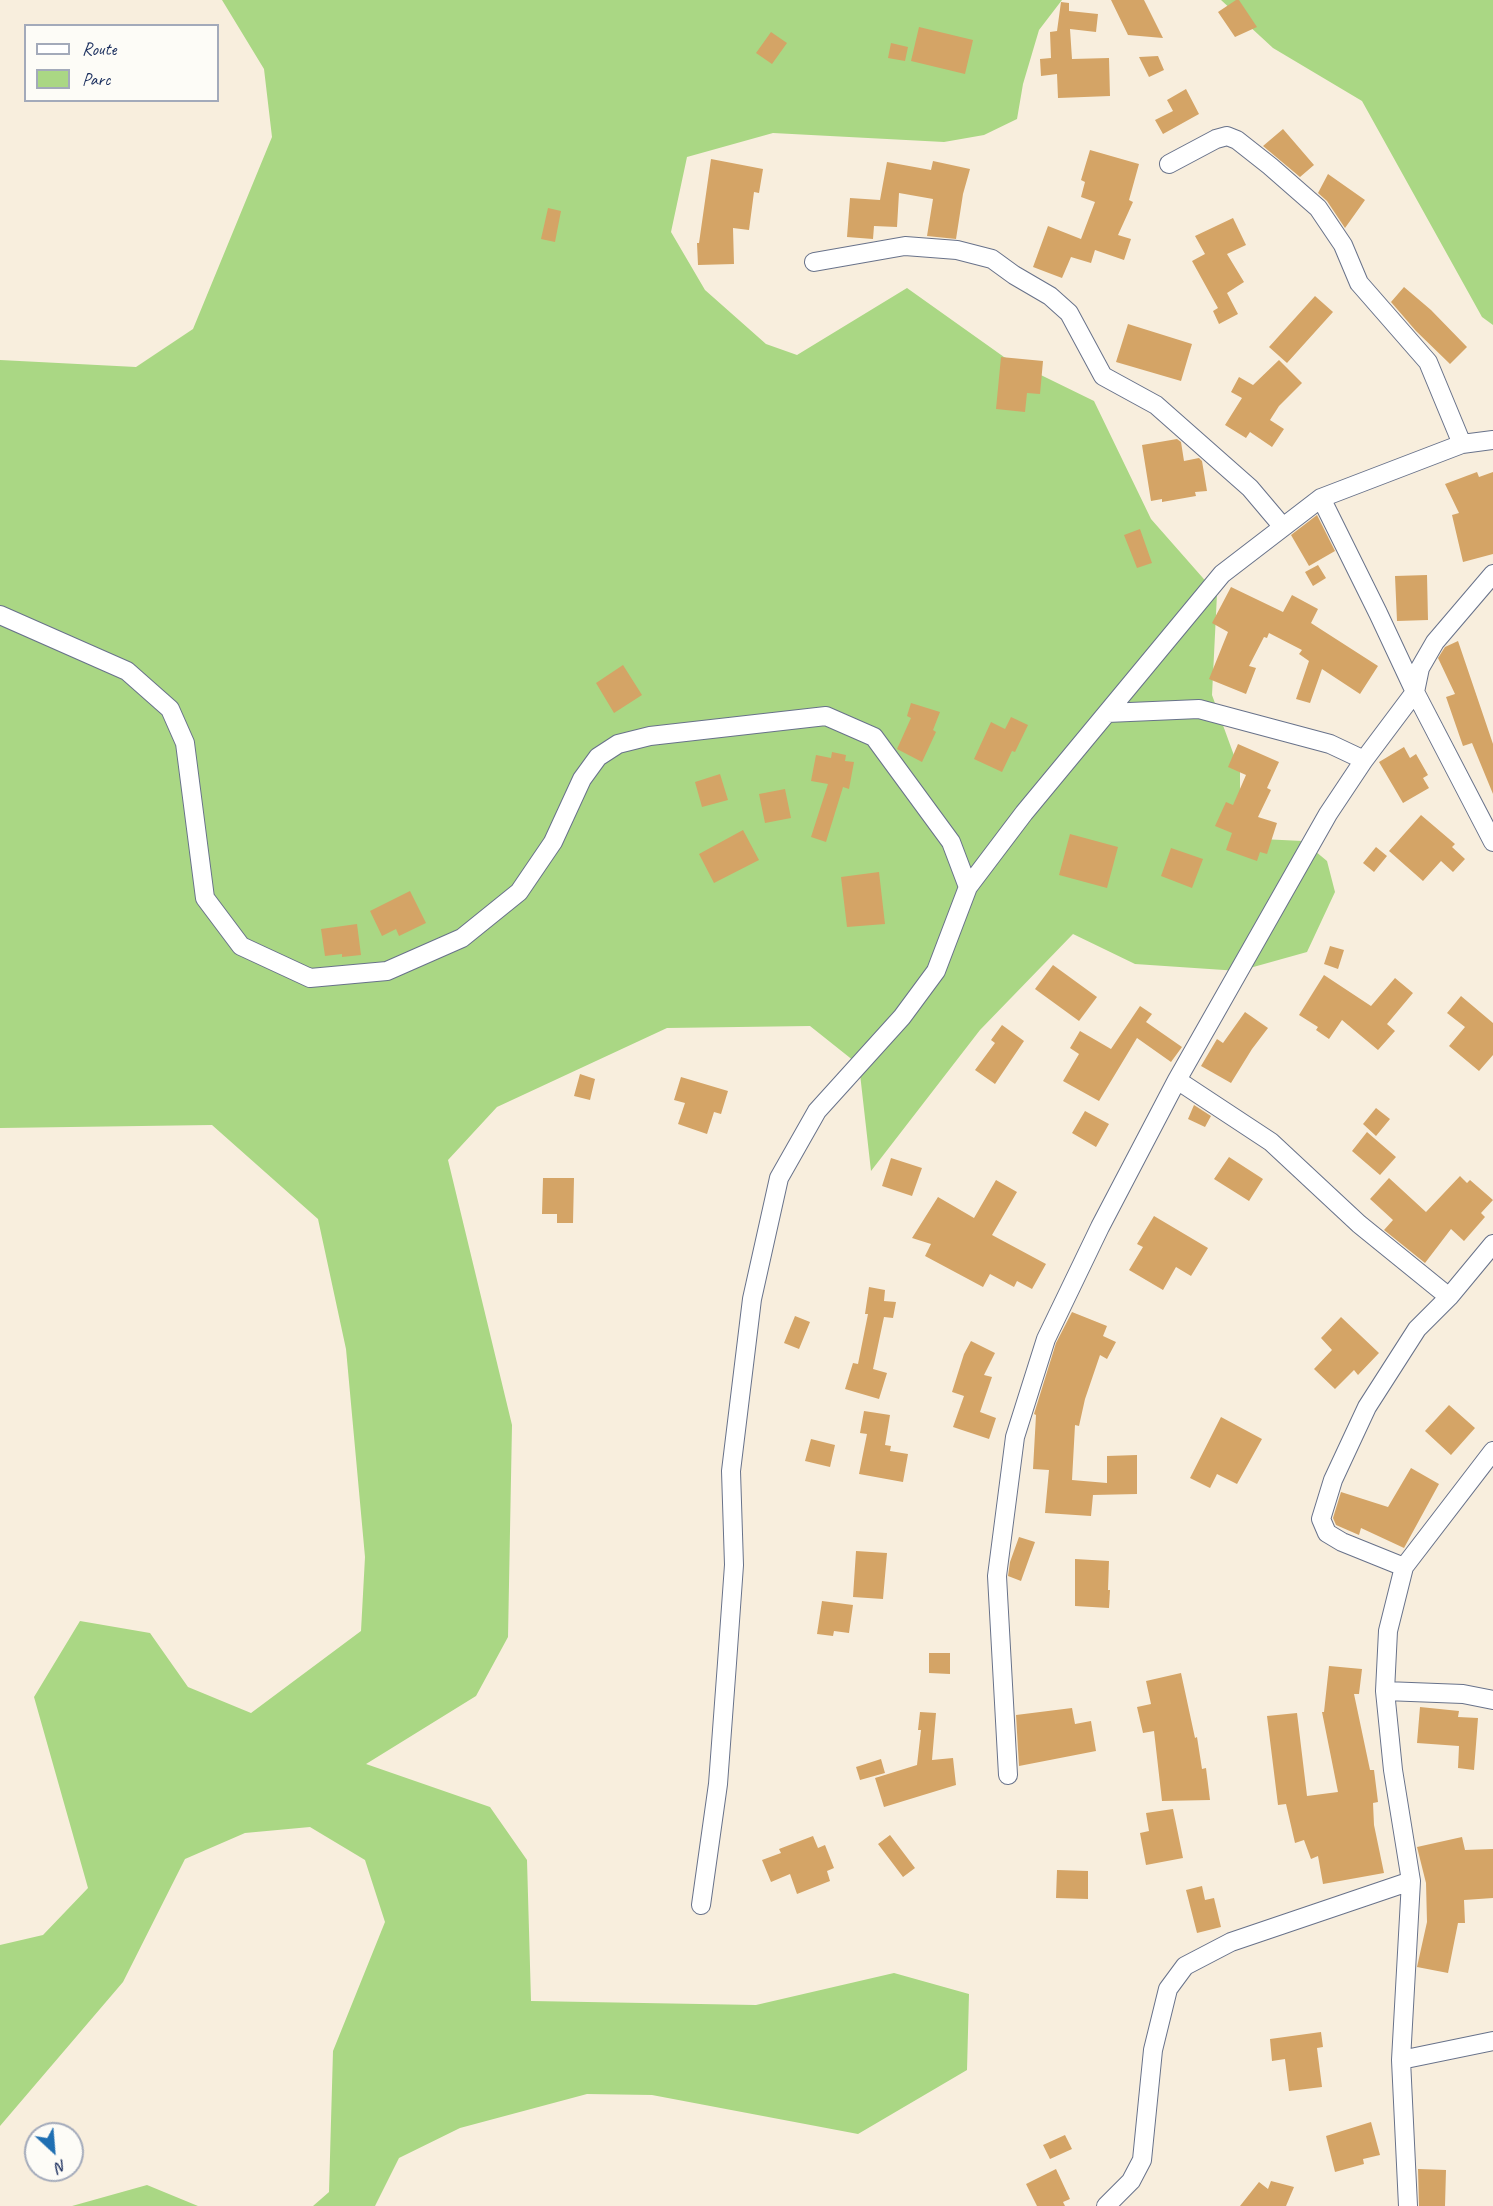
<!DOCTYPE html>
<style>
body{margin:0}
#map{position:relative;width:1493px;height:2206px;overflow:hidden;background:#f8eedd;font-family:Caveat,sans-serif}
canvas{display:block}
.legend{position:absolute;left:24px;top:24px;width:195px;height:78px;box-sizing:border-box;background:#fdfcf7;border:2px solid #a3aaba;margin:0;padding:8px 10px;list-style:none;font-size:18px;color:#1b2f5e}
.legend li{display:flex;align-items:center;gap:12px;height:30px}
.legend b{width:30px;border:2px solid #a3aaba}
.north{position:absolute;left:24px;top:2122px;width:60px;height:60px;box-sizing:border-box;background:#fdfcf7;border:2px solid #a3aaba;border-radius:50%;rotate:154deg;font-size:16px;font-weight:700;line-height:24px;text-align:center;color:#1b2f5e}
.north::after{content:'';display:block;margin:auto;width:21px;height:27px;background:#1f6fb2;clip-path:polygon(50% 0,100% 100%,50% 72%,0 100%)}
</style>
<div id="map">
<canvas width="1493" height="2206"></canvas>
<ul class="legend">
<li><b style="height:8px;background:#fff"></b>Route</li>
<li><b style="height:16px;background:#aad784"></b>Parc</li>
</ul>
<div class="north">N</div>
</div>
<script>
const ctx = document.querySelector('canvas').getContext('2d');
ctx.lineJoin = 'round';
function fillPath(path, color) { ctx.fillStyle = color; ctx.fill(path, 'evenodd'); }
const shape = rows => new Path2D(rows.map(r => 'M' + r).join(''));
function stroke(path, color, width, dash) { ctx.strokeStyle = color; ctx.lineWidth = width; ctx.lineCap = dash ? 'butt' : 'round'; ctx.setLineDash(dash || []); ctx.stroke(path); }
const green = shape([
 [222,0,1062,0,1039,30,1023,84,1017,119,984,135,944,142,773,133,687,157,671,232,705,290,766,344,797,355,907,288,1004,357,1094,401,1151,519,1217,594,1212,695,1240,772,1240,838,1303,841,1327,861,1335,892,1307,952,1239,971,1135,964,1073,934,980,1030,871,1171,859,1065,810,1026,667,1028,497,1107,448,1160,512,1425,508,1637,476,1696,366,1764,490,1807,527,1860,531,2001,756,2005,894,1973,969,1994,967,2070,858,2134,652,2095,587,2094,460,2128,399,2158,375,2206,313,2206,329,2192,333,2051,385,1922,365,1860,310,1827,245,1833,185,1859,123,1982,0,2126,0,1945,43,1935,88,1888,34,1697,80,1621,150,1633,188,1687,251,1713,361,1631,365,1557,346,1349,318,1219,212,1125,0,1128,0,360,136,367,193,329,272,137,264,69],
 [1221,0,1493,0,1493,325,1482,317,1362,101,1273,48],
 [147,2185,198,2206,72,2206]
]);
const building = shape([
 [1111,0,1144,0,1163,38,1128,35],
 [1236,0,1239,0,1257,27,1235,37,1218,12],
 [1061,2,1069,3,1069,11,1098,14,1096,32,1070,29,1072,59,1109,58,1110,96,1058,98,1057,74,1041,76,1040,59,1051,58,1050,32,1057,31],
 [919,27,973,40,965,74,911,61],
 [771,32,787,43,772,64,756,53],
 [891,43,908,47,905,61,888,58],
 [1158,56,1164,70,1149,77,1139,57],
 [1186,89,1199,114,1163,134,1155,120,1173,111,1167,100],
 [1283,129,1314,165,1300,177,1263,146],
 [1090,150,1139,164,1129,200,1133,202,1118,235,1131,239,1124,260,1095,250,1091,263,1071,257,1062,278,1033,267,1048,226,1081,239,1095,202,1081,197,1085,182,1081,180],
 [711,159,763,169,759,193,754,192,749,230,733,228,734,264,698,265,697,243,699,243],
 [933,161,970,169,963,194,956,239,927,236,933,199,899,193,897,227,874,226,873,239,847,237,850,198,880,200,887,162,931,170],
 [1328,174,1365,200,1345,228,1327,201,1318,193],
 [548,208,561,211,555,242,541,239],
 [1233,218,1246,245,1227,254,1244,282,1227,293,1238,314,1219,324,1213,311,1218,308,1192,261,1205,254,1195,236],
 [1404,287,1431,310,1467,347,1450,364,1416,331,1391,302],
 [1315,296,1333,312,1287,363,1269,347],
 [1128,324,1192,344,1181,381,1116,362],
 [1001,357,1043,361,1040,394,1027,393,1025,412,996,409],
 [1279,360,1302,383,1279,406,1270,420,1284,429,1272,447,1250,432,1246,438,1225,425,1242,398,1231,392,1239,377,1253,385],
 [1177,439,1181,442,1184,461,1199,458,1202,461,1207,491,1195,492,1196,496,1162,502,1162,499,1151,501,1142,445],
 [1477,472,1479,477,1493,472,1493,554,1463,562,1452,515,1459,513,1445,484],
 [1317,515,1335,551,1309,566,1291,535],
 [1140,529,1152,563,1137,568,1124,535],
 [1318,565,1326,578,1313,586,1305,572],
 [1427,575,1428,620,1397,621,1395,576],
 [1231,587,1283,612,1292,595,1318,609,1311,623,1378,666,1360,694,1322,669,1310,703,1296,699,1309,661,1299,654,1302,650,1269,633,1267,638,1264,637,1249,666,1256,668,1246,694,1209,679,1228,632,1212,623],
 [1458,641,1493,744,1493,794,1472,743,1463,746,1446,697,1455,694,1438,658,1445,647],
 [623,665,642,695,614,713,596,683],
 [911,703,940,712,933,730,936,732,922,762,897,749,911,718,907,716],
 [1011,717,1028,725,1015,752,1012,751,1002,772,974,759,991,722,1005,729],
 [1238,744,1279,762,1267,788,1271,790,1258,817,1277,823,1267,854,1260,852,1257,861,1226,850,1232,833,1215,826,1226,802,1233,805,1246,775,1228,767],
 [1404,747,1410,758,1416,754,1428,775,1423,778,1429,788,1403,803,1379,762],
 [832,752,846,755,845,761,854,762,849,789,843,787,826,842,811,837,828,784,811,781,816,755,831,758],
 [720,774,728,800,702,807,695,782],
 [785,789,791,818,765,823,759,794],
 [1421,815,1455,844,1452,847,1465,859,1453,872,1441,861,1423,881,1389,851],
 [743,830,759,860,714,883,699,854],
 [1070,834,1118,847,1107,888,1059,875],
 [1376,847,1387,856,1374,872,1363,863],
 [1171,848,1203,859,1192,888,1161,876],
 [879,872,885,924,847,927,841,877],
 [410,891,426,923,399,936,396,929,382,936,370,911],
 [357,924,361,955,342,957,342,954,325,956,321,929],
 [1330,946,1344,950,1338,969,1324,964],
 [1053,965,1097,997,1079,1021,1035,989],
 [1324,975,1371,1006,1395,978,1413,993,1387,1024,1395,1031,1378,1050,1342,1020,1329,1039,1316,1030,1318,1027,1299,1015],
 [1461,996,1493,1023,1493,1055,1479,1071,1449,1046,1465,1027,1447,1013],
 [1140,1006,1152,1014,1146,1022,1182,1047,1171,1062,1137,1038,1099,1101,1063,1081,1079,1054,1070,1048,1080,1031,1111,1049],
 [1245,1012,1268,1028,1252,1049,1231,1083,1201,1066,1217,1039,1223,1043],
 [1002,1025,1024,1041,995,1084,975,1070,995,1043,991,1040],
 [580,1074,595,1079,590,1100,574,1096],
 [681,1077,728,1091,721,1114,714,1112,707,1134,678,1124,685,1103,674,1100],
 [1194,1105,1211,1116,1205,1127,1188,1119],
 [1376,1108,1390,1119,1376,1136,1363,1124],
 [1085,1111,1109,1124,1096,1147,1072,1133],
 [1367,1132,1396,1157,1380,1175,1352,1151],
 [1229,1157,1263,1179,1249,1201,1214,1179],
 [891,1158,922,1168,912,1196,882,1186],
 [1460,1176,1467,1183,1470,1180,1493,1200,1481,1213,1485,1217,1464,1241,1451,1229,1425,1263,1384,1230,1393,1220,1370,1199,1389,1178,1426,1212],
 [543,1178,574,1178,573,1223,557,1223,557,1214,542,1214],
 [996,1180,1017,1192,992,1235,1046,1264,1032,1289,1017,1281,1014,1287,990,1274,983,1287,925,1256,931,1244,912,1238,938,1197,974,1218],
 [1154,1216,1208,1248,1191,1276,1176,1267,1163,1290,1129,1270,1143,1247,1137,1244],
 [869,1287,885,1290,884,1301,896,1302,893,1318,884,1317,873,1369,887,1373,879,1399,845,1389,853,1363,858,1364,868,1314,865,1314],
 [1072,1312,1107,1326,1103,1336,1116,1342,1107,1359,1100,1355,1085,1399,1079,1426,1075,1425,1072,1480,1107,1483,1107,1456,1137,1455,1137,1494,1093,1495,1091,1516,1045,1513,1049,1470,1033,1469,1036,1415,1034,1414,1056,1343],
 [795,1316,810,1322,799,1349,784,1343],
 [1341,1317,1379,1353,1358,1375,1354,1370,1335,1389,1314,1369,1332,1350,1321,1338],
 [971,1341,995,1353,984,1375,992,1377,980,1412,996,1418,989,1439,953,1427,964,1396,952,1392,964,1354],
 [1449,1405,1475,1428,1451,1455,1425,1431],
 [864,1411,890,1415,885,1445,891,1446,890,1451,908,1454,903,1482,859,1474,867,1434,860,1433],
 [1221,1417,1262,1439,1237,1484,1217,1474,1210,1488,1190,1478],
 [811,1439,835,1445,830,1467,805,1461],
 [1411,1468,1439,1484,1404,1548,1361,1528,1359,1535,1336,1525,1333,1518,1341,1492,1388,1507],
 [1019,1537,1035,1542,1021,1581,1008,1576,1010,1562],
 [856,1551,887,1553,883,1599,853,1597],
 [1075,1559,1109,1561,1108,1590,1110,1590,1109,1608,1075,1606],
 [822,1601,853,1605,849,1633,834,1631,833,1636,817,1634],
 [929,1653,950,1653,950,1674,929,1673],
 [1329,1666,1362,1669,1359,1694,1354,1694,1370,1770,1374,1770,1378,1802,1373,1803,1374,1825,1384,1873,1323,1884,1318,1856,1311,1859,1304,1840,1295,1843,1286,1804,1278,1805,1267,1716,1297,1713,1307,1796,1338,1792,1322,1712,1324,1712],
 [1181,1673,1195,1738,1197,1737,1202,1769,1206,1768,1210,1800,1162,1801,1154,1731,1143,1733,1137,1707,1151,1704,1146,1681],
 [1420,1707,1459,1711,1458,1717,1478,1718,1474,1770,1458,1768,1459,1746,1417,1743],
 [1072,1708,1075,1724,1091,1721,1096,1751,1019,1766,1016,1715],
 [920,1712,936,1713,932,1760,953,1758,956,1785,884,1807,875,1778,917,1765,921,1730,918,1730],
 [881,1759,885,1773,860,1780,856,1767],
 [1173,1809,1183,1858,1146,1865,1140,1833,1149,1831,1146,1813],
 [890,1835,915,1868,903,1877,878,1844],
 [813,1836,818,1848,825,1845,834,1868,827,1871,830,1881,797,1894,790,1874,771,1882,762,1860,781,1853,779,1849],
 [1462,1837,1465,1850,1493,1849,1493,1898,1464,1900,1465,1923,1458,1923,1448,1973,1417,1967,1427,1922,1426,1883,1417,1847],
 [1057,1870,1088,1871,1088,1899,1056,1898],
 [1202,1886,1205,1900,1214,1898,1221,1927,1197,1933,1186,1890],
 [1321,2032,1323,2047,1317,2048,1322,2087,1289,2091,1285,2059,1272,2061,1270,2039],
 [1371,2122,1380,2155,1363,2159,1364,2164,1335,2172,1326,2136],
 [1065,2135,1072,2149,1050,2159,1043,2145],
 [1056,2169,1070,2199,1063,2202,1065,2206,1037,2206,1026,2184],
 [1418,2169,1446,2170,1445,2206,1419,2206],
 [1271,2181,1294,2187,1286,2206,1240,2206,1259,2182,1268,2189]
]);
const minor = shape([
 [1169,164,1216,139,1227,136,1237,140,1270,166,1318,208,1343,245,1359,283,1428,362,1462,444],
 [814,262,905,246,957,250,992,259,1014,275,1050,296,1069,313,1103,376,1156,405,1250,488,1283,527],
 [1321,498,1378,613,1415,692,1493,842],
 [0,615,127,671,170,709,185,743,205,898,241,946,310,978,387,971,462,938,519,892,553,842,582,779,598,757,618,744,650,736,826,716,874,737,951,842,968,887],
 [1107,713,1199,709,1330,744,1364,760],
 [1177,1080,1271,1142,1359,1224,1449,1297],
 [1404,1567,1342,1542,1327,1533,1321,1519,1333,1480,1367,1407,1417,1329,1449,1297,1493,1244],
 [1385,1691,1463,1694,1493,1700],
 [1008,1775,997,1576,1015,1437,1046,1339,1100,1227,1177,1080,1328,814,1364,760,1415,692,1420,668,1435,642,1493,574],
 [701,1905,718,1784,727,1663,734,1565,731,1471,752,1299,779,1178,817,1111,902,1017,936,971,968,887,1024,813,1222,574,1321,498,1462,444,1493,440],
 [1401,2060,1493,2041],
 [1106,2206,1131,2181,1142,2160,1153,2050,1168,1989,1185,1966,1231,1942,1411,1881],
 [1408,2206,1401,2060,1411,1881,1393,1770,1385,1691,1388,1631,1404,1567,1493,1451]
]);
fillPath(green, '#aad784');
fillPath(building, '#d4a466');
stroke(minor, '#68728a', 20);
stroke(minor, '#fff', 18);
</script>
